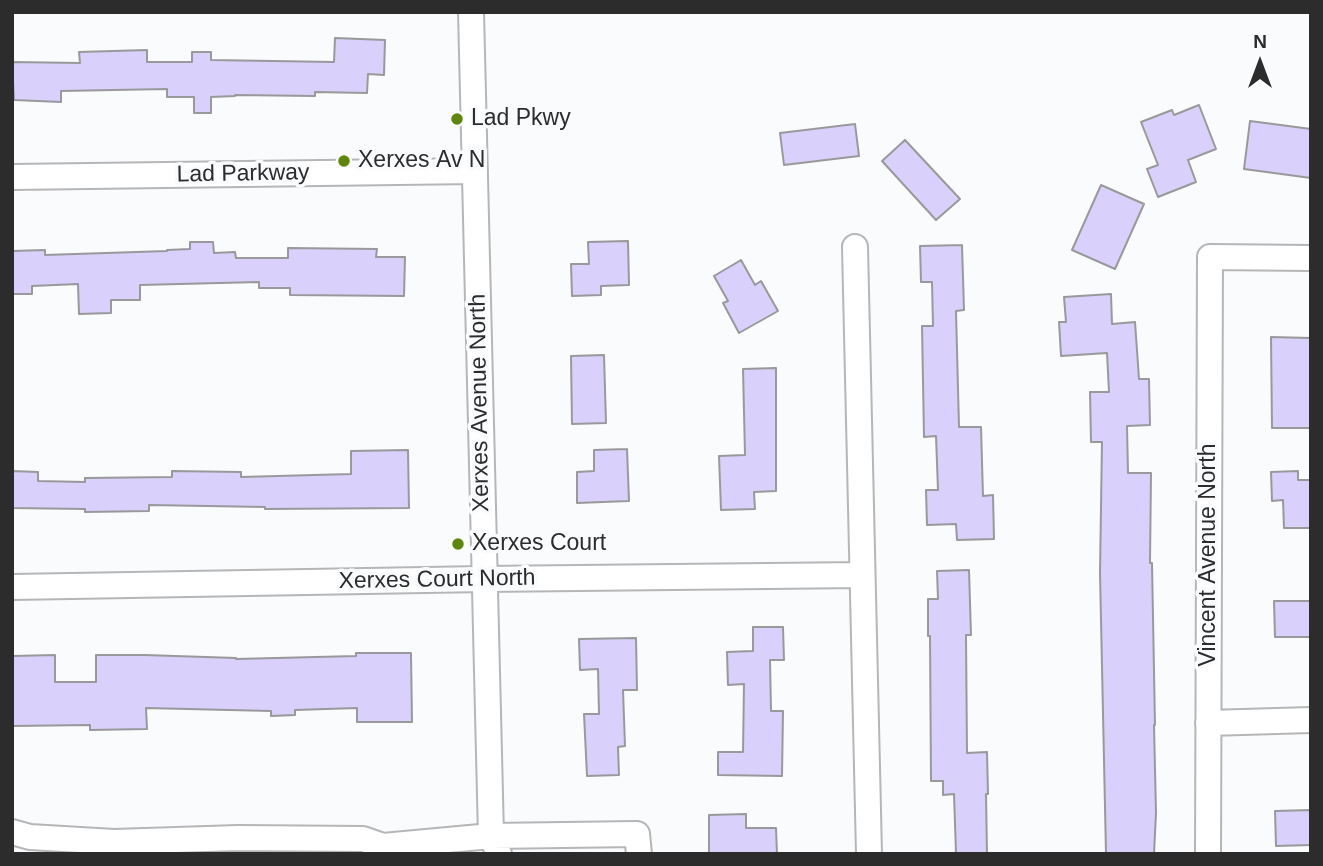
<!DOCTYPE html>
<style>
body{margin:0}
#map{position:relative;width:1323px;height:866px;overflow:hidden;background:#fafbfd;font-family:Helvetica,sans-serif}
canvas{display:block}
.frame{position:absolute;inset:0;border:14px solid #2c2c2d;pointer-events:none}
.north{position:absolute;left:1225px;top:28px;width:70px;height:70px;-webkit-text-stroke:5px #fafbfd;paint-order:stroke;rotate:0deg;font-size:19px;font-weight:700;line-height:28px;text-align:center;color:#2c2c2d}
.north::after{content:'';display:block;margin:auto;width:24px;height:32px;background:#2c2c2d;clip-path:polygon(50% 0,100% 100%,50% 72%,0 100%)}
</style>
<div id="map">
<canvas width="1323" height="866"></canvas>
<div class="frame"></div>
<div class="north">N</div>
</div>
<script>
const ctx = document.querySelector('canvas').getContext('2d');
ctx.lineJoin = 'round';
function fillPath(path, color) { ctx.fillStyle = color; ctx.fill(path, 'evenodd'); }
const shape = rows => new Path2D(rows.map(r => 'M' + r).join(''));
function stroke(path, color, width, dash) { ctx.strokeStyle = color; ctx.lineWidth = width; ctx.lineCap = dash ? 'butt' : 'round'; ctx.setLineDash(dash || []); ctx.stroke(path); }
function write(font, color, halo, rows, align = 'center') {
  ctx.font = font + ' Helvetica,sans-serif'; ctx.lineWidth = 7; ctx.setLineDash([]); ctx.textBaseline = 'middle'; ctx.strokeStyle = halo; ctx.fillStyle = color; for (const [text, x, y, turn = 0] of rows) {
    ctx.save(); ctx.translate(x, y); ctx.rotate((+turn || 0) * Math.PI / 180); ctx.textAlign = isNaN(turn) ? turn : align; if (halo) ctx.strokeText(text, 0, 0); ctx.fillText(text, 0, 0); ctx.restore();
  }
}
const building = shape([
 [335,38,385,40,384,75,368,74,367,93,315,92,315,96,235,95,235,96,211,97,211,113,194,113,194,97,167,97,167,89,61,91,61,102,14,100,12,62,80,63,79,52,147,50,147,62,192,62,192,52,211,52,211,60,334,62,335,38],
 [1199,105,1216,149,1188,160,1196,182,1158,197,1147,169,1158,165,1141,122,1172,110,1174,115,1199,105],
 [1250,121,1311,129,1311,178,1244,169,1250,121],
 [855,124,859,156,784,165,780,133,855,124],
 [905,140,960,199,936,220,882,161,905,140],
 [1101,185,1144,204,1115,269,1072,250,1101,185],
 [628,241,629,285,601,286,601,295,572,296,571,264,589,264,588,242,628,241],
 [190,242,213,242,214,253,235,252,236,258,288,258,288,248,377,249,376,257,405,257,404,296,290,295,290,288,259,288,259,282,140,285,140,300,111,300,111,313,79,314,78,284,32,286,32,294,12,294,12,251,45,250,45,255,167,251,167,250,190,249,190,242],
 [962,245,964,310,956,311,959,427,981,427,983,496,993,495,994,539,957,540,956,524,927,525,926,490,938,490,936,436,924,437,922,326,933,326,932,282,921,282,920,246,962,245],
 [741,260,755,285,761,281,778,311,739,333,723,303,728,301,714,276,741,260],
 [1111,294,1112,324,1135,322,1139,379,1149,379,1150,425,1127,426,1128,473,1151,473,1150,563,1152,563,1155,725,1154,725,1156,813,1154,854,1106,854,1100,573,1102,442,1091,442,1090,392,1109,392,1107,353,1061,356,1059,322,1066,322,1064,297,1111,294],
 [1271,337,1311,338,1311,428,1272,428,1271,337],
 [604,355,606,423,572,424,571,356,604,355],
 [776,368,776,491,754,492,755,509,721,510,719,456,745,455,743,369,776,368],
 [627,449,629,501,577,503,577,472,594,471,594,450,627,449],
 [408,450,409,508,265,509,265,507,149,505,149,511,85,512,85,509,12,508,12,471,38,472,38,481,85,482,85,478,172,477,172,471,241,472,241,477,351,474,351,451,408,450],
 [1298,471,1298,480,1311,480,1311,528,1284,528,1283,500,1272,501,1271,472,1298,471],
 [969,570,971,635,966,635,967,753,987,752,988,794,986,794,987,854,956,854,954,794,943,795,943,781,931,781,930,636,928,636,928,599,938,599,937,571,969,570],
 [1274,601,1311,601,1311,637,1275,637,1274,601],
 [753,627,783,627,784,660,770,660,771,711,783,711,782,776,718,775,718,752,743,752,744,684,728,685,727,652,753,651,753,627],
 [636,638,637,690,623,690,625,746,618,747,619,775,587,776,584,714,599,714,598,669,580,670,579,639,636,638],
 [356,653,411,653,412,722,357,722,357,708,295,710,295,715,271,716,271,711,146,708,147,729,90,730,90,725,12,726,12,656,55,655,55,682,96,682,96,655,145,655,236,658,236,659,356,656,356,653],
 [1311,810,1311,845,1276,846,1275,811,1311,810],
 [746,814,746,828,776,828,777,854,709,854,709,815,746,814]
]);
const minor = shape([
 [471,12,491,836,499,854],
 [12,177,475,171],
 [855,247,869,854],
 [12,587,484,579,862,575],
 [1208,723,1311,720],
 [12,832,30,837,114,842,238,838,363,839,383,846,389,854],
 [383,846,491,836,637,834,639,854],
 [1208,854,1210,257,1311,258]
]);
const markers = [
 [457,119,7,"#5e860f"],
 [344,161,7,"#5e860f"],
 [458,544,7,"#5e860f"]
];
const poiNames = [
 ["Lad Pkwy",471,119],
 ["Xerxes Av N",358,161],
 ["Xerxes Court",472,544]
];
const streetNames = [
 ["Lad Parkway",243,174,-1],
 ["Xerxes Avenue North",480,403,-91],
 ["Vincent Avenue North",1209,555,-90],
 ["Xerxes Court North",437,580,-1]
];
fillPath(building, '#d9d0fb');
stroke(building, '#99999b', 2);
stroke(minor, '#b5b6b8', 28);
stroke(minor, '#fff', 24);
for (const [x, y, r, color] of markers) { const dot = new Path2D(); dot.arc(x, y, r, 0, 2 * Math.PI); ctx.fillStyle = color; ctx.fill(dot); stroke(dot, '#fafbfd', 2.5); }
write('23px', '#2c2c2d', '#fafbfd', poiNames, 'left');
write('23px', '#2c2c2d', '#fafbfd', streetNames);
</script>
